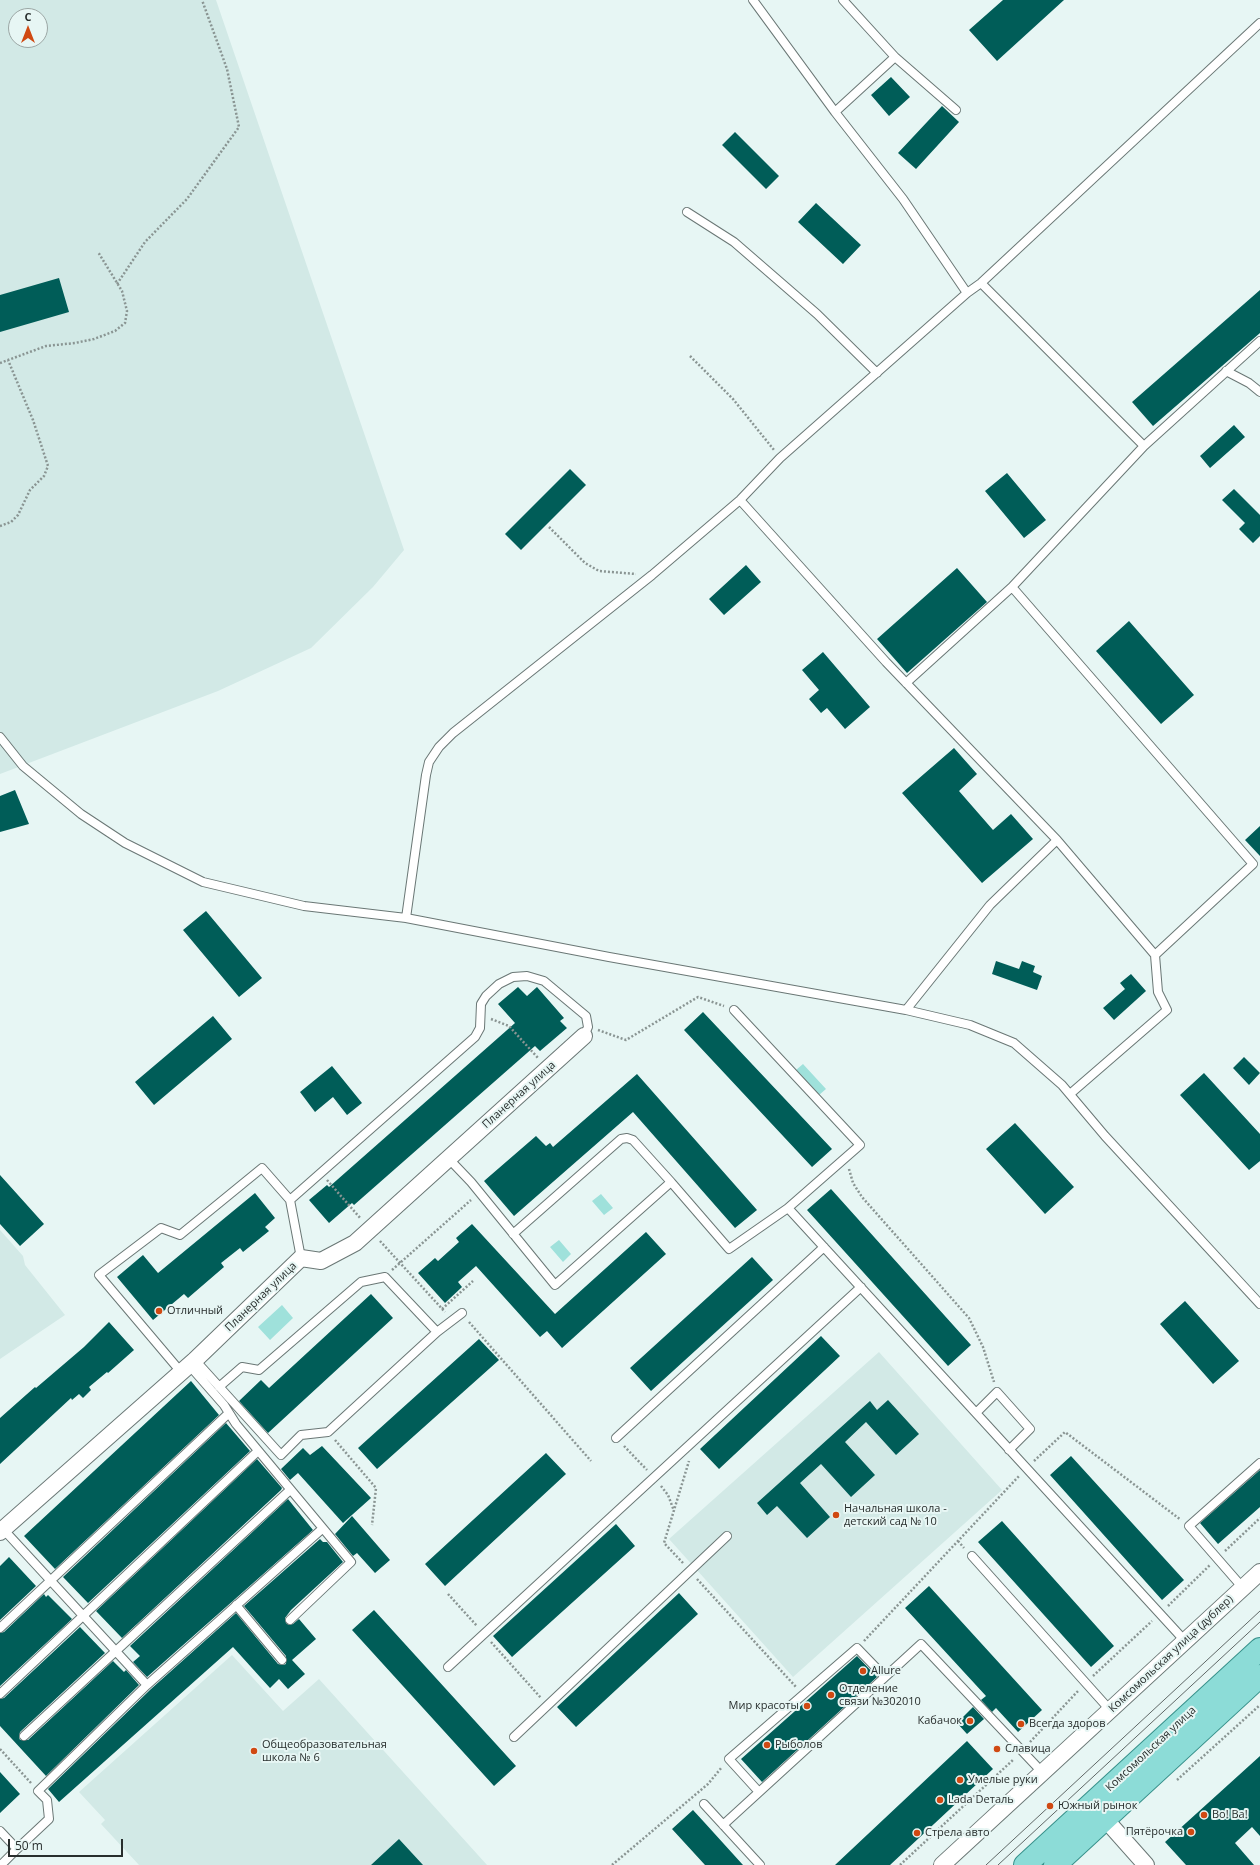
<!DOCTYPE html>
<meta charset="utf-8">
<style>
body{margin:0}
#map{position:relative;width:1260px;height:1865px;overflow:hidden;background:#e7f6f4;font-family:"Open Sans",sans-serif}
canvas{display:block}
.north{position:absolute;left:8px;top:8px;width:40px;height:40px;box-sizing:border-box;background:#e7f6f4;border:1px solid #9ba6a4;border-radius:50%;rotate:0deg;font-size:11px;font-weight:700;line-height:16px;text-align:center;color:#282e2d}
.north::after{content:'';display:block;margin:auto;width:14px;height:18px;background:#d04912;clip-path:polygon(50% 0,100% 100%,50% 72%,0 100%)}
.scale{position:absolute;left:8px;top:1839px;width:115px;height:18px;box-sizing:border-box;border:2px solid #282e2d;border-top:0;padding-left:5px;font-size:12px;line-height:14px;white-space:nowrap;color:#282e2d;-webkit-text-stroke:3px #e7f6f4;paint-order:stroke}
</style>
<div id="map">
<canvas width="1260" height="1865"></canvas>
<div class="north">С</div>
<div class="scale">50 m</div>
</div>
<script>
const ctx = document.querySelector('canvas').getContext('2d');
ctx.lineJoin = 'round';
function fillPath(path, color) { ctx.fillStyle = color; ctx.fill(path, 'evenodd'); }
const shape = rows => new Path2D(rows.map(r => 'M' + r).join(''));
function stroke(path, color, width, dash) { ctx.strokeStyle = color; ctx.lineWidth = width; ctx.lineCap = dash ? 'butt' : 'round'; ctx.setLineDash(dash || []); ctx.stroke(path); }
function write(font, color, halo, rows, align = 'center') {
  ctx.font = font + ' "Open Sans",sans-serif'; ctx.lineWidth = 4; ctx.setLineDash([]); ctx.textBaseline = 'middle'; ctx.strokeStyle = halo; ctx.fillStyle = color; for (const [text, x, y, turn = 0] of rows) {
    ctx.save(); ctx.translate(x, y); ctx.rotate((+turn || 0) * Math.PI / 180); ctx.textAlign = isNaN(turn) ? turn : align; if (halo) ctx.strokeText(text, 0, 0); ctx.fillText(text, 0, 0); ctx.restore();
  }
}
const built = shape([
 [0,0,216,0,404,550,373,587,311,648,218,691,0,774],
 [16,16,40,16,40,40,16,40],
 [0,1230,23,1256,25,1265,65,1315,0,1359],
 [879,1352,1002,1490,793,1677,669,1539],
 [232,1655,283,1711,319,1679,487,1865,139,1865,101,1824,105,1820,79,1792]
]);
const green = shape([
 [803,1064,826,1089,819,1095,796,1070],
 [601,1194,613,1208,604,1215,592,1201],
 [559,1240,571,1254,563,1262,550,1247],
 [282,1305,293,1318,270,1340,258,1327]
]);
const building = shape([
 [1003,0,1064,0,997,61,969,30],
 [891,77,910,97,889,116,871,95],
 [942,106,959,122,916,169,898,153],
 [735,132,779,176,766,189,722,145],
 [816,203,861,245,843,264,798,222],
 [59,278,69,312,0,332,0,295],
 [1260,290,1260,333,1153,426,1132,402],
 [1234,425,1245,437,1210,468,1200,456],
 [570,469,586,485,521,550,505,534],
 [1007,473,1046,520,1024,538,985,491],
 [1234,489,1260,515,1260,536,1253,543,1239,529,1245,523,1222,500],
 [746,565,761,582,724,615,709,599],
 [957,568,987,602,907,673,877,639],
 [1129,621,1194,695,1161,724,1096,651],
 [823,652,870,707,845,729,827,708,821,713,809,699,819,690,802,670],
 [954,748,977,774,959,791,993,830,1011,814,1033,839,982,883,902,793],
 [15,790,29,824,0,832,0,796],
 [1260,826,1260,856,1245,840],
 [206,911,262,978,239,997,183,930],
 [996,961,1019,969,1022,961,1035,966,1033,972,1042,976,1037,990,992,974],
 [1131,974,1146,991,1114,1020,1103,1008,1125,989,1120,983],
 [518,987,527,996,537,987,564,1018,560,1021,567,1028,540,1051,535,1046,354,1205,352,1203,329,1223,309,1200,327,1185,329,1187,515,1023,498,1004],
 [703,1012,832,1149,812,1167,684,1030],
 [213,1016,232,1039,154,1105,135,1082],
 [1244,1057,1260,1073,1249,1085,1233,1068],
 [332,1066,362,1103,347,1115,333,1097,315,1112,300,1092],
 [1204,1073,1260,1134,1260,1161,1249,1170,1180,1095],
 [637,1074,757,1210,735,1228,633,1112,514,1216,484,1181,536,1136,546,1146,550,1143,553,1147],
 [1015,1123,1074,1187,1045,1214,986,1149],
 [0,1175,44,1224,20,1246,0,1224],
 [831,1189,971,1345,948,1366,807,1210],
 [255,1193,275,1218,265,1227,269,1231,243,1252,240,1248,221,1263,224,1267,188,1298,184,1294,153,1320,117,1277,143,1255,158,1273],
 [472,1224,555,1314,646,1232,666,1254,562,1348,547,1331,540,1337,476,1266,458,1282,462,1287,445,1303,418,1273,435,1258,438,1261,459,1242,456,1238],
 [752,1257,773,1280,651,1391,630,1368],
 [371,1294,393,1318,268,1433,239,1401,261,1380,269,1388],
 [1185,1301,1239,1361,1213,1384,1160,1324],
 [109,1322,134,1350,108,1373,107,1372,89,1387,91,1390,83,1398,79,1394,72,1400,71,1398,0,1464,0,1418,35,1387,36,1388,84,1347],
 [821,1336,840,1356,719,1469,700,1449],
 [479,1339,499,1360,377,1469,358,1448],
 [191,1381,219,1415,55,1569,24,1536],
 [888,1400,919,1434,896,1455,866,1422,845,1442,875,1475,851,1497,821,1464,800,1483,830,1517,807,1538,777,1506,767,1515,757,1503,870,1401,877,1410],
 [226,1423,250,1451,88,1603,63,1577],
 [322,1446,371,1498,343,1523,298,1473,290,1480,281,1469,303,1448,310,1455],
 [546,1453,566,1474,445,1586,425,1564],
 [1071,1456,1184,1580,1162,1600,1050,1475],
 [257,1459,282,1488,281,1490,122,1638,96,1611],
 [1260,1470,1260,1507,1218,1544,1200,1523],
 [288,1499,313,1530,147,1677,133,1662,140,1656,130,1646],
 [352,1516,390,1560,375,1573,357,1553,353,1556,335,1534],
 [1002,1521,1114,1646,1091,1667,978,1542],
 [616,1524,635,1546,512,1657,493,1636],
 [320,1539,323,1542,327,1542,343,1562,291,1610,285,1618,286,1623,289,1625,293,1624,299,1619,316,1639,292,1660,305,1674,288,1689,279,1679,270,1688,233,1647,59,1802,48,1789,151,1689,236,1613,278,1664,283,1665,286,1664,286,1656,244,1606],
 [9,1557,36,1586,0,1620,0,1566],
 [929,1586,1042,1710,1018,1732,996,1708,992,1712,981,1700,986,1696,905,1608],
 [679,1593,698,1614,576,1727,557,1707],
 [44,1594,46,1597,48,1595,72,1619,0,1686,0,1633,4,1632],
 [374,1610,516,1766,494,1786,352,1630],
 [80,1627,105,1653,20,1732,19,1737,20,1740,28,1740,113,1661,124,1672,126,1670,139,1685,46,1776,0,1726,0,1699,4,1698],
 [857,1656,877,1677,762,1782,741,1759],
 [973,1707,984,1719,967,1734,957,1723],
 [967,1741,993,1769,890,1865,835,1865],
 [1260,1756,1260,1836,1252,1827,1235,1843,1254,1865,1186,1865,1165,1842],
 [0,1772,20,1794,0,1813],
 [693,1810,704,1822,743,1865,705,1865,672,1829],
 [399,1839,423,1865,371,1865]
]);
const path = shape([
 [117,284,145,242,187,199,239,127,227,69,202,0],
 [690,356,733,399,774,450],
 [0,363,46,346,75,343,94,339,115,331,125,323,127,311,122,291,98,252],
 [0,526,11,522,18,515,30,490,44,476,48,466,33,420,8,360],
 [549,527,585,563,599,571,636,574],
 [491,1019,509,1026,538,1058],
 [598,1030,626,1040,698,997,724,1006],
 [849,1169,853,1183,862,1197,969,1318,983,1347,994,1382],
 [327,1180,361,1219],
 [380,1241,445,1312],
 [392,1270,471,1200],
 [442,1309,473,1281],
 [469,1322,591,1461],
 [335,1440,376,1488,372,1525],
 [624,1446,647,1470],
 [1034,1461,1065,1432,1181,1520],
 [661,1486,668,1495,674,1511],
 [958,1541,964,1548],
 [1225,1551,1260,1518],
 [683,1563,664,1543,689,1461],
 [697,1579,796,1687],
 [448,1594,477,1626],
 [1168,1606,1210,1565],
 [864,1641,1020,1475],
 [491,1642,541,1698],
 [1093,1676,1152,1621],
 [1030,1742,1078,1691],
 [0,1749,31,1783],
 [1177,1780,1260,1705],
 [612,1865,708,1784,722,1767],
 [900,1865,1014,1759]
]);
const lane = shape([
 [753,0,835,112,903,199,967,293],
 [1260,23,981,283,967,293,780,458,740,500,652,575,453,733,439,747,429,762,426,775,406,918,609,957,906,1010,970,1025,1014,1043,1062,1085,1105,1136,1260,1304],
 [895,57,956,110],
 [835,112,895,57,843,0],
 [687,212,734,242,817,314,877,373],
 [981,283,1144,446,1012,587,1253,864,1155,955,1057,840],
 [1226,371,1249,383,1260,392],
 [1144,446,1260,341],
 [740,500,886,662,1057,840,990,905,906,1010],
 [906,683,1012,587],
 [0,737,23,766,81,814,125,843,203,882,304,906,406,918],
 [1070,1094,1167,1010,1158,992,1155,955],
 [449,1159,471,1182,555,1285,671,1182,729,1249,788,1208,860,1145,734,1010],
 [290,1200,475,1037,480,1028,481,1004,486,996,499,984,513,977,527,976,544,981,586,1016,588,1027,584,1036],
 [788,1208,1185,1641],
 [513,1234,621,1139,627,1138,633,1140,671,1182],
 [195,1360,281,1455,301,1435,328,1432,437,1332,462,1313],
 [189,1365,224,1405,236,1424,351,1562,290,1620],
 [181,1372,99,1275,161,1228,180,1235,262,1168,290,1200,301,1258],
 [219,1387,242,1367,259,1370,361,1282,385,1277,437,1332],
 [976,1413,997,1392,1030,1429,1009,1450],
 [616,1438,824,1247],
 [3,1529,147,1685],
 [972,1556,1110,1710],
 [1243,1588,1189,1526,1260,1463],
 [236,1605,282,1660],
 [0,1628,229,1413],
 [448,1667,861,1287],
 [0,1694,258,1451],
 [24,1736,290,1490],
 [514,1737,727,1536],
 [759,1792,729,1759,857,1648,885,1677,921,1644,1042,1772],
 [704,1804,760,1865],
 [723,1825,885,1677],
 [0,1831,17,1849,1,1865],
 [17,1849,49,1819,47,1800,38,1791,147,1685,322,1529]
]);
const street = shape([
 [0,1532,195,1360,301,1258,321,1261,355,1243,584,1036],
 [1098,1811,1146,1865],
 [942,1865,1260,1572]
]);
const primary = shape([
 [1025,1865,1260,1649],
 [1055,1865,1260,1676]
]);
const tram = shape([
 [986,1865,1260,1611],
 [998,1865,1260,1622]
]);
const markers = [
 [159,1311,4,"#d04912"],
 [836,1515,4,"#d04912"],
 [863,1671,4,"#d04912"],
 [831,1695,4,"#d04912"],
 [807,1706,4,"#d04912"],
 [970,1721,4,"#d04912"],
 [1021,1724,4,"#d04912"],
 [767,1745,4,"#d04912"],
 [997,1749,4,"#d04912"],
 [254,1751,4,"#d04912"],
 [960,1780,4,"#d04912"],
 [940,1800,4,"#d04912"],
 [1050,1806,4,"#d04912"],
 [1204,1815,4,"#d04912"],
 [1191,1832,4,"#d04912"],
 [917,1833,4,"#d04912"]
];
const streetNames = [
 ["Планерная улица",519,1095,-42],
 ["Планерная улица",261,1297,-44],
 ["Комсомольская улица (дублер)",1171,1654,-43],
 ["Комсомольская улица",1151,1749,-43]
];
const poiNames = [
 ["Отличный",167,1311],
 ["Начальная школа -",844,1509],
 ["детский сад № 10",844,1522],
 ["Allure",871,1671],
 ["Отделение",839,1689],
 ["связи №302010",839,1702],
 ["Мир красоты",799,1706,"right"],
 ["Кабачок",962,1721,"right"],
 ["Всегда здоров",1029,1724],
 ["Общеобразовательная",262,1745],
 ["школа № 6",262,1758],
 ["Рыболов",775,1745],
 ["Славица",1005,1749],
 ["Умелые руки",968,1780],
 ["Lada Dеталь",948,1800],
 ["Южный рынок",1058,1806],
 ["Во! Ва!",1212,1815],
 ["Пятёрочка",1183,1832,"right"],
 ["Стрела авто",925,1833]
];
fillPath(built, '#d2e9e6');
fillPath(green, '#9fe1db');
fillPath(building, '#005d58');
stroke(lane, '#6a7775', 10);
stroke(street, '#6a7775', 18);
stroke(primary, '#37908a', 24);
stroke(path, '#8a9593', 2.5, [2, 2]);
stroke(lane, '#fff', 8);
stroke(street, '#fff', 16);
stroke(primary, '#8cdcd7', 22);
stroke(tram, '#606867', 1);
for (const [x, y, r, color] of markers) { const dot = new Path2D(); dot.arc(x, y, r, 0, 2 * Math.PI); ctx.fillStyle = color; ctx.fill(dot); stroke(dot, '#e7f6f4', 1.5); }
write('11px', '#282e2d', '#e7f6f4', streetNames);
write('11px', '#282e2d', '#e7f6f4', poiNames, 'left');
</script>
